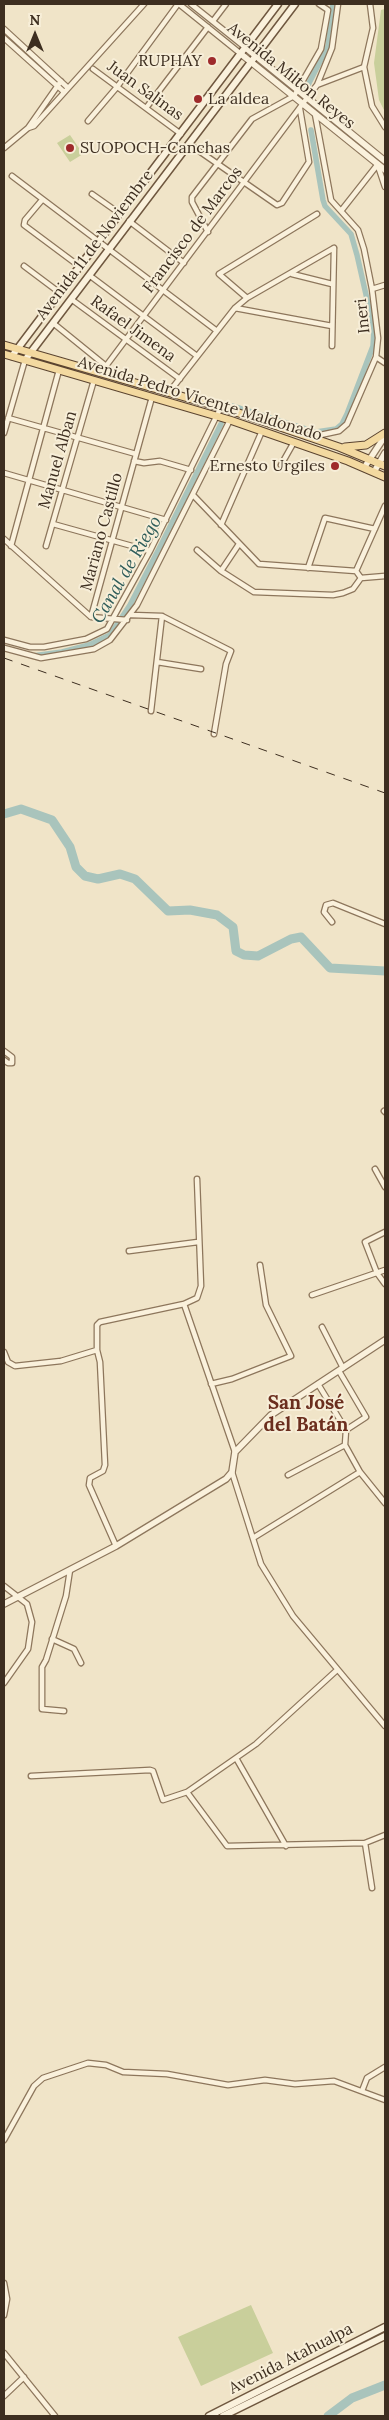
<!DOCTYPE html>
<meta charset="utf-8">
<style>
body{margin:0}
#map{position:relative;width:389px;height:2420px;overflow:hidden;background:#f0e4c8;font-family:Lora,serif}
canvas{display:block}
.frame{position:absolute;inset:0;border:5px solid #3d2e20;pointer-events:none}
.north{position:absolute;left:10px;top:10px;width:50px;height:50px;-webkit-text-stroke:4px #f7eed8;paint-order:stroke;rotate:0deg;font-size:14px;font-weight:700;line-height:20px;text-align:center;color:#3d2e20}
.north::after{content:'';display:block;margin:auto;width:18px;height:22px;background:#3d2e20;clip-path:polygon(50% 0,100% 100%,50% 72%,0 100%)}
</style>
<div id="map">
<canvas width="389" height="2420"></canvas>
<div class="frame"></div>
<div class="north">N</div>
</div>
<script>
const ctx = document.querySelector('canvas').getContext('2d');
ctx.lineJoin = 'round';
function fillPath(path, color) { ctx.fillStyle = color; ctx.fill(path, 'evenodd'); }
const shape = rows => new Path2D(rows.map(r => 'M' + r).join(''));
function stroke(path, color, width, dash) { ctx.strokeStyle = color; ctx.lineWidth = width; ctx.lineCap = dash ? 'butt' : 'round'; ctx.setLineDash(dash || []); ctx.stroke(path); }
function write(font, color, halo, rows, align = 'center') {
  ctx.font = font + ' Lora,serif'; ctx.lineWidth = 4; ctx.setLineDash([]); ctx.textBaseline = 'middle'; ctx.strokeStyle = halo; ctx.fillStyle = color; for (const [text, x, y, turn = 0] of rows) {
    ctx.save(); ctx.translate(x, y); ctx.rotate((+turn || 0) * Math.PI / 180); ctx.textAlign = isNaN(turn) ? turn : align; if (halo) ctx.strokeText(text, 0, 0); ctx.fillText(text, 0, 0); ctx.restore();
  }
}
const green = shape([
 [385,9,385,112,379,100,374,63,381,10],
 [70,135,83,154,70,162,57,143],
 [251,2305,273,2353,201,2386,178,2337]
]);
const canal = shape([
 [307,87,328,46,333,4],
 [233,406,316,432,336,429,342,424,347,414,373,346,374,330,357,255,351,234,325,206,323,200,311,130],
 [32,656,62,652,89,645,110,635,130,605,162,543,221,424]
]);
const river = shape([
 [4,814,21,809,52,820,70,847,76,867,85,876,98,879,120,874,135,879,168,911,190,910,217,915,233,927,236,951,244,955,258,956,291,939,301,937,330,968,385,971],
 [328,2416,352,2398,385,2385]
]);
const minor = shape([
 [179,4,241,54],
 [191,4,246,48],
 [370,4,373,28,364,67,372,106,385,127],
 [213,21,226,4],
 [4,29,67,87],
 [4,38,63,91],
 [93,69,181,134],
 [317,85,332,48,338,4],
 [146,108,208,27],
 [88,121,117,87,178,4],
 [28,128,34,126,144,4],
 [189,144,277,205,282,203,309,162,300,109],
 [4,148,28,128,61,81],
 [378,166,385,187],
 [12,176,217,331],
 [92,194,119,213],
 [42,200,25,220,24,225,79,266],
 [341,211,378,164],
 [129,221,184,263],
 [208,232,192,202,192,197,252,119,294,96,321,49,328,10,319,4],
 [24,266,60,293],
 [292,274,332,284],
 [89,275,197,356],
 [372,289,385,285],
 [247,298,219,274,317,214],
 [71,299,180,379],
 [235,308,332,326],
 [53,323,106,366],
 [332,346,334,248],
 [376,357,385,363],
 [105,373,106,366,313,90,317,85,364,67],
 [170,391,235,308,247,298,334,248],
 [8,418,136,454],
 [4,433,25,360],
 [311,437,339,431,347,424,376,357,378,338,372,289,364,249,358,230,331,200,315,114],
 [134,461,144,463,160,461,191,470],
 [281,465,294,442],
 [4,473,166,520],
 [193,495,259,564,356,571],
 [53,524,150,551],
 [221,525,262,431],
 [4,539,91,617,127,620],
 [11,546,59,370],
 [46,546,94,380],
 [197,550,221,571,254,592,333,595,343,593,353,589,361,578,356,571,385,506],
 [308,568,325,518,375,529],
 [221,571,239,544],
 [361,578,385,576],
 [131,615,162,616,231,651,226,664,214,734],
 [91,617,152,397],
 [4,640,30,647,44,647,86,639,107,629,150,551,221,407],
 [4,648,41,658,94,649,110,640,137,605,230,420],
 [157,662,201,669],
 [151,711,162,616],
 [332,922,324,912,326,905,333,903,385,924],
 [4,1051,12,1057,12,1063,8,1063,4,1060],
 [384,1111,385,1112],
 [375,1169,385,1187],
 [385,1232,365,1242,377,1273,385,1284],
 [129,1251,198,1242],
 [312,1295,385,1270],
 [184,1304,235,1452],
 [322,1327,343,1368],
 [97,1350,97,1325,100,1322,184,1304,197,1298,201,1286,197,1179],
 [4,1352,8,1362,15,1366,61,1361,97,1350,100,1362,105,1465,103,1471,90,1478,89,1485,116,1546],
 [339,1371,366,1417,346,1430],
 [211,1384,232,1379,291,1356,266,1305,260,1265],
 [318,1384,346,1430,345,1445,360,1472,385,1503],
 [232,1472,261,1564,293,1616,385,1726],
 [288,1475,345,1445],
 [253,1538,360,1472],
 [4,1586,27,1604,32,1622,28,1649,4,1683],
 [52,1639,74,1649,81,1663],
 [64,1711,42,1709,42,1667,46,1660,66,1596,70,1570],
 [236,1758,286,1846],
 [31,1776,150,1770,153,1771,163,1800,187,1792,256,1744,337,1670],
 [187,1792,227,1846,365,1843,385,1835],
 [365,1843,372,1888],
 [362,2091,367,2078,385,2067],
 [4,2140,34,2086,43,2078,88,2063,106,2065,123,2072,167,2074,228,2085,265,2080,295,2084,334,2081,385,2100],
 [4,2283,7,2299,4,2315],
 [4,2353,55,2416],
 [4,2396,24,2377]
]);
const tertiary = shape([
 [246,48,385,161],
 [241,54,385,170],
 [364,468,385,436],
 [374,472,385,453],
 [4,1604,116,1546,226,1479,232,1472,235,1452,271,1415,385,1340]
]);
const secondary = shape([
 [12,356,278,4],
 [25,360,295,4],
 [209,2416,385,2327],
 [223,2416,385,2336]
]);
const primary = shape([
 [4,345,233,411,339,447,385,466],
 [4,354,230,420,348,461,385,477],
 [345,447,366,445,385,433]
]);
const rail = shape([
 [4,658,385,793]
]);
const markers = [
 [212,61,5,"#9e2a2b"],
 [198,99,5,"#9e2a2b"],
 [70,148,5,"#9e2a2b"],
 [335,466,5,"#9e2a2b"]
];
const poiNames = [
 ["RUPHAY",202,61],
 ["La aldea",208,99,"left"],
 ["SUOPOCH-Canchas",80,148,"left"],
 ["Ernesto Urgiles",325,466]
];
const streetNames = [
 ["Avenida Milton Reyes",291,76,39],
 ["Juan Salinas",145,91,36],
 ["Francisco de Marcos",193,230,-53],
 ["Avenida 11 de Noviembre",95,245,-53],
 ["Ineri",363,316,-96],
 ["Rafael Jimena",133,329,36],
 ["Avenida Pedro Vicente Maldonado",200,399,17],
 ["Manuel Alban",58,460,-74],
 ["Mariano Castillo",102,532,-75],
 ["Avenida Atahualpa",291,2359,-27]
];
const waterNames = [
 ["Canal de Riego",127,570,-60]
];
const quarterNames = [
 ["San José",306,1404],
 ["del Batán",306,1426]
];
fillPath(green, '#c9cf9b');
stroke(canal, '#a9c4bc', 5.5);
stroke(river, '#a9c4bc', 9);
stroke(minor, '#8d765c', 7);
stroke(tertiary, '#8d765c', 8);
stroke(secondary, '#6f573f', 9);
stroke(primary, '#5b4430', 9);
stroke(minor, '#faf1dc', 4.5);
stroke(tertiary, '#faf1dc', 5.5);
stroke(secondary, '#faf1dc', 6);
stroke(primary, '#f3d9a0', 7);
stroke(rail, '#3d2e20', 1, [9, 9]);
for (const [x, y, r, color] of markers) { const dot = new Path2D(); dot.arc(x, y, r, 0, 2 * Math.PI); ctx.fillStyle = color; ctx.fill(dot); stroke(dot, '#f7eed8', 2); }
write('16px', '#3d2e20', '#f7eed8', poiNames, 'right');
write('16px', '#3d2e20', '#f7eed8', streetNames);
write('italic 18px', '#2f5d5a', '#f7eed8', waterNames);
write('bold 19px', '#6b2e1e', '#f7eed8', quarterNames);
</script>
